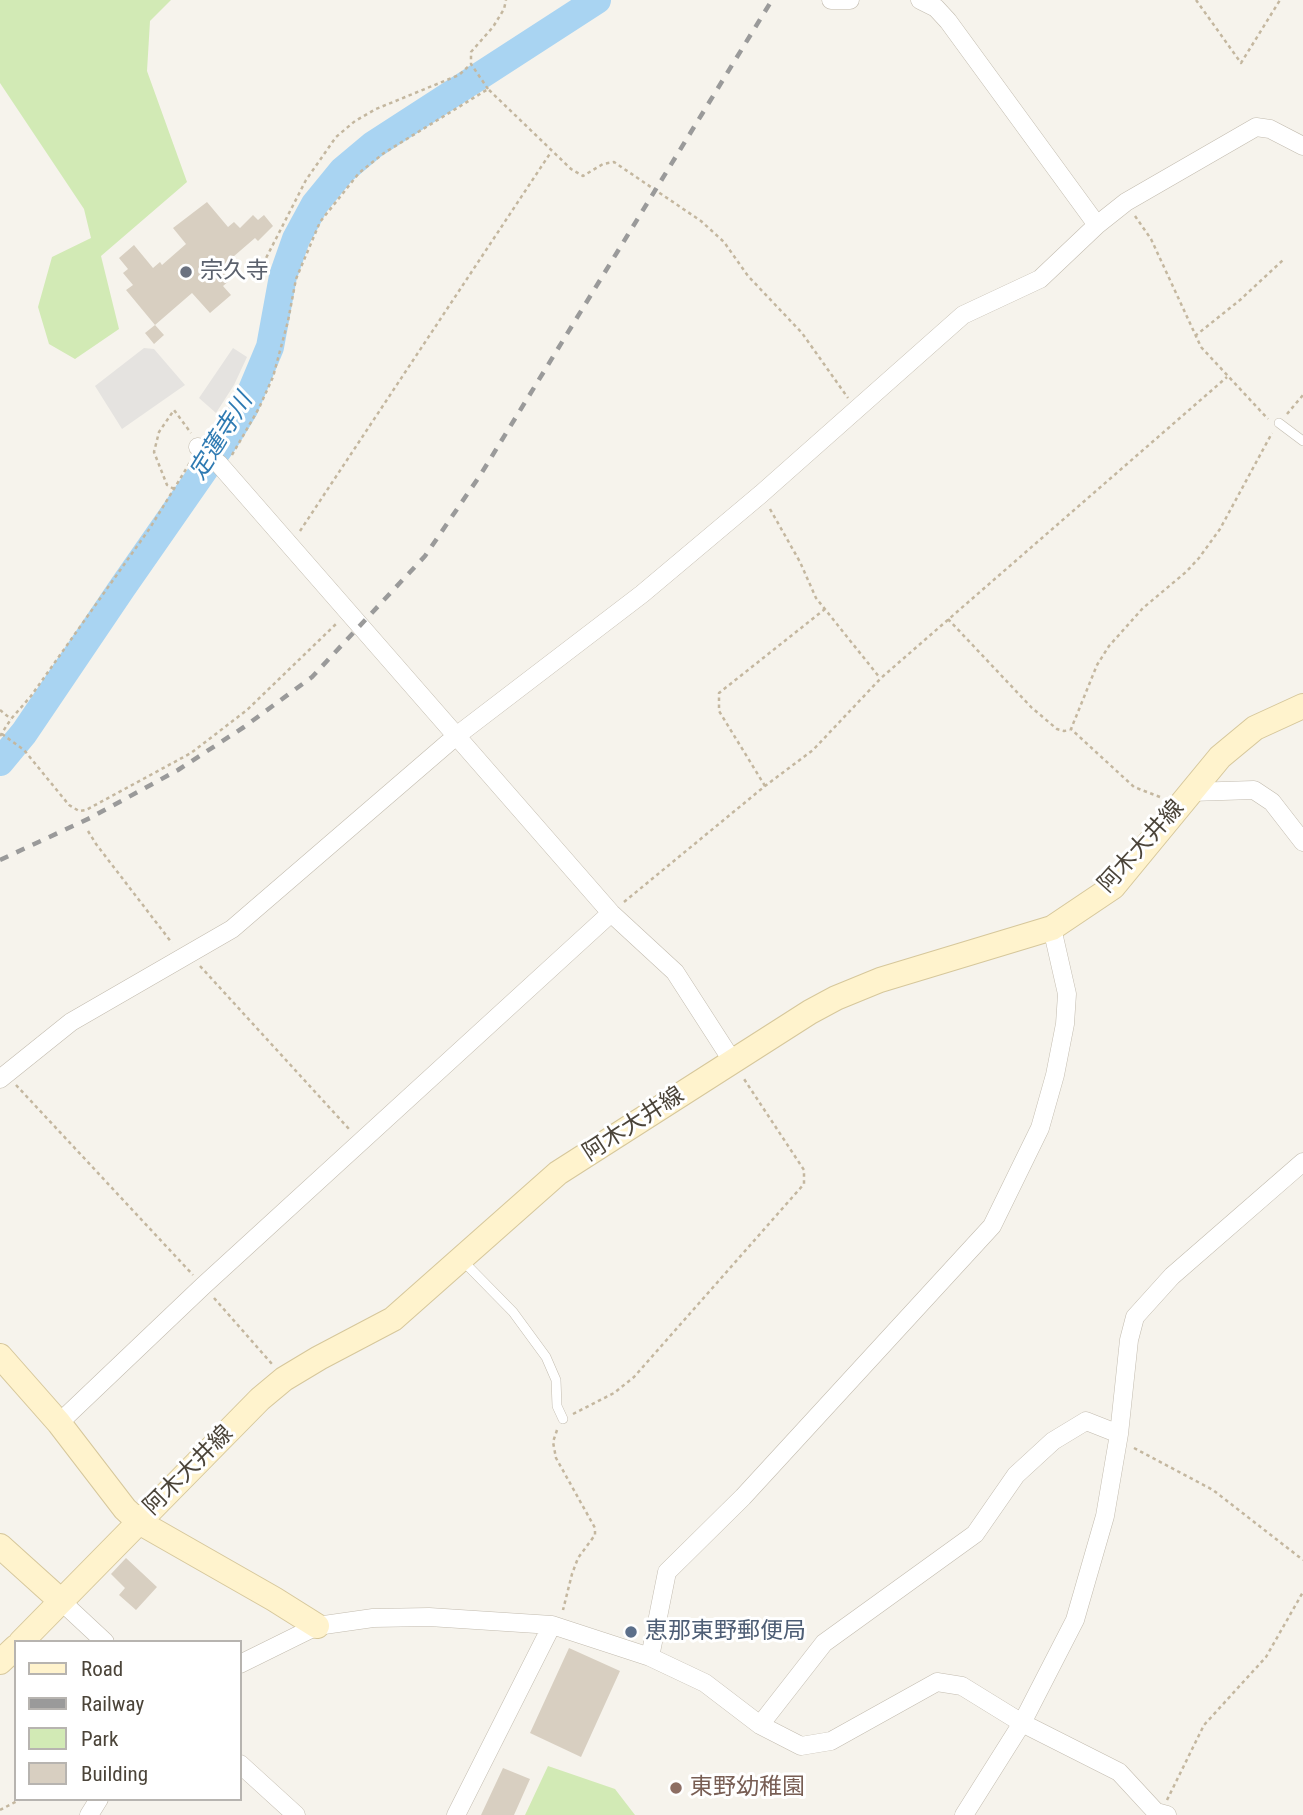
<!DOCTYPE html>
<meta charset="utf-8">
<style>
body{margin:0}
#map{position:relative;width:1303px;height:1815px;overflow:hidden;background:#f6f3ec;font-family:"Roboto Condensed",sans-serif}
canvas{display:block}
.legend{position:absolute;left:14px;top:1640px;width:228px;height:161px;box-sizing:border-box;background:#fff;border:2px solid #b7b4b0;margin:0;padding:9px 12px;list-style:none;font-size:21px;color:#4b4439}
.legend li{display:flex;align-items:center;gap:14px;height:35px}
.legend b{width:35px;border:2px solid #b7b4b0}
</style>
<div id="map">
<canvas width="1303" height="1815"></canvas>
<ul class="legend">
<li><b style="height:9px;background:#fff3cd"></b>Road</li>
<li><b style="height:9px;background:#9a9a9a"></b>Railway</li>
<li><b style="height:19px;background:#d2eab5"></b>Park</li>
<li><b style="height:19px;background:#d8cfc1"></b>Building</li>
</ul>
</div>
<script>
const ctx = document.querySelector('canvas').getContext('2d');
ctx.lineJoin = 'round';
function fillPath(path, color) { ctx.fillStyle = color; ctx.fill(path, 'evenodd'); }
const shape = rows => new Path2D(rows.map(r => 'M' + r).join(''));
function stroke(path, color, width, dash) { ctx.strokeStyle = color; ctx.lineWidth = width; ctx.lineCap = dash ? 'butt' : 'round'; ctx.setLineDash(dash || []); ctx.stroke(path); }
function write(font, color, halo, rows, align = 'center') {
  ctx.font = font + ' "Roboto Condensed","Noto Sans JP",sans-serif'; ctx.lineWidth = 6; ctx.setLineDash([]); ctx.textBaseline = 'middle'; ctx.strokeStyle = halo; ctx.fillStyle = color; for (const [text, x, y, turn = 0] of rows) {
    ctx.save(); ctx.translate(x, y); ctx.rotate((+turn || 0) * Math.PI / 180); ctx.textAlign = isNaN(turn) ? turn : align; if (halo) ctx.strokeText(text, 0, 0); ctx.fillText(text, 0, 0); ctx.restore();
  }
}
const green = shape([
 [0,0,171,0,150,21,147,71,187,182,101,256,119,329,75,359,49,344,38,307,52,257,91,238,84,209,0,83],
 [548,1766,615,1789,635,1815,525,1815]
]);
const parking = shape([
 [144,348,154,349,185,385,122,429,95,386],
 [233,348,247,357,234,385,216,413,199,398]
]);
const river = shape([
 [0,762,24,733,122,588,227,437,244,409,270,347,283,276,296,239,315,204,342,171,373,145,597,0]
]);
const building = shape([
 [207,202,228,227,234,222,240,228,253,215,258,220,264,215,273,226,258,241,255,238,226,263,236,275,223,286,231,295,210,313,192,293,155,325,164,335,154,344,145,333,155,325,126,290,133,285,123,273,128,269,119,258,134,245,153,268,160,262,162,265,186,244,173,228],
 [126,1558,157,1587,136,1610,119,1595,125,1588,111,1574],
 [569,1648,620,1671,581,1757,530,1733],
 [503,1768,530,1779,514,1815,481,1815]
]);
const path = shape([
 [1196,0,1241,63,1280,0],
 [488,89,471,64,471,52,493,27,504,9,506,0],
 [1135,216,1151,239,1201,347,1268,419],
 [263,264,306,180,336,137,355,121,376,109,459,75,471,64],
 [1195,336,1240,300,1283,260],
 [1287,414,1303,395],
 [232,455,259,408,273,377,288,321,296,279,320,222,359,173,384,153,488,89,571,169,583,176,603,164,614,162,701,221,724,242,748,276,802,333,848,398],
 [174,489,167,485,154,452,159,432,174,410,191,433],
 [770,509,800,562,816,598,880,678],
 [300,531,551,152],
 [948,619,1032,708,1057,729,1064,731,1070,730],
 [0,710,11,719],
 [2,734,24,750,69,805,79,811,86,810,191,753,247,710,336,624],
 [0,736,11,719,31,696,150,528,191,461],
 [765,786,719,711,719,693,825,609],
 [1160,797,1134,787,1071,729,1097,665,1109,646,1143,608,1186,572,1199,558,1220,529,1272,433],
 [88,831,96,844,172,943],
 [624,902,765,786,813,750,881,678,1227,377],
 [200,966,349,1129],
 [16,1085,193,1275],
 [214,1298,272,1364],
 [573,1414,614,1393,634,1377,804,1184,804,1170,744,1079],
 [557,1430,553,1442,556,1458,595,1528,595,1535,578,1558,572,1574,563,1610],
 [1134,1448,1213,1490,1303,1560],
 [1167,1800,1204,1725,1266,1657,1303,1592],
 [0,1810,21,1799]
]);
const lane = shape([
 [1279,423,1303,441],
 [462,1260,513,1312,546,1357,556,1380,557,1406,563,1419]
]);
const street = shape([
 [831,0,850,0],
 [920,0,936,8,948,21,1097,225],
 [198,447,219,464,611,913,675,972,733,1062],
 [1191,792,1254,790,1272,802,1303,842],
 [0,1079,71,1022,232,929,455,737,642,594,761,494,963,315,1040,279,1097,225,1126,202,1256,127,1270,129,1303,146],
 [59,1423,203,1286,611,913],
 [61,1601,105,1642],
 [650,1657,667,1572,743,1497,992,1226,1040,1128,1055,1075,1065,1024,1067,994,1052,928],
 [240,1664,317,1626,373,1618,429,1617,552,1625,650,1657,705,1683,760,1725,801,1746,831,1741,937,1682,962,1686,1022,1723,1119,1772,1156,1812,1167,1815],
 [760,1725,824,1643,975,1534,1016,1475,1053,1441,1086,1421,1119,1434],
 [240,1764,296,1815],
 [89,1815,99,1799],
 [456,1815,552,1625],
 [964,1815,1022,1723,1075,1620,1105,1516,1119,1434,1129,1340,1135,1317,1172,1276,1303,1162]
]);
const secondary = shape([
 [0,1356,59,1423,125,1509,139,1522,274,1599,317,1626],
 [0,1546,61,1601],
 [21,1642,260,1399,284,1379,319,1358,393,1319,558,1173,810,1012,836,998,880,980,1052,928,1113,887,1220,757,1255,728,1303,706],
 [0,1662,16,1647]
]);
const rail = shape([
 [0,860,90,818,178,770,244,727,312,677,425,556,481,474,772,0]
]);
const markers = [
 [186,272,7,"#6b7280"],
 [631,1632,7,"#5c6f8a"],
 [676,1788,7,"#8d6e63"]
];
const worshipNames = [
 ["宗久寺",200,272]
];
const streetNames = [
 ["阿木大井線",1142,847,-48],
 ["阿木大井線",634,1125,-33],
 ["阿木大井線",189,1471,-45]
];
const serviceNames = [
 ["恵那東野郵便局",645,1632]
];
const educationNames = [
 ["東野幼稚園",690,1788]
];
const waterNames = [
 ["定蓮寺川",222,437,-58]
];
fillPath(green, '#d2eab5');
fillPath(parking, '#e5e3e0');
stroke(river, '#a9d4f2', 28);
fillPath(building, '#d8cfc1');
stroke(lane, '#c2bbae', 10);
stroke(street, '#c2bbae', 19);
stroke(secondary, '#d6c79b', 26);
stroke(path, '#c4b79f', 2.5, [3.5, 3.5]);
stroke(lane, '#fff', 9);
stroke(street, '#fff', 18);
stroke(secondary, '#fff3cd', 24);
stroke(rail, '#9a9a9a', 4.5, [9, 9]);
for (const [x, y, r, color] of markers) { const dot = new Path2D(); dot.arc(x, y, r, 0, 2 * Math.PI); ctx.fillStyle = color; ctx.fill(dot); stroke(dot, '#fff', 2.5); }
write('23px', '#5b616d', '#fff', worshipNames, 'left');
write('23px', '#4b4439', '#fff', streetNames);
write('23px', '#4e5e75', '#fff', serviceNames, 'left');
write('23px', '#785e54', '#fff', educationNames, 'left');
write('italic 24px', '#2e7ab2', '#fff', waterNames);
</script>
